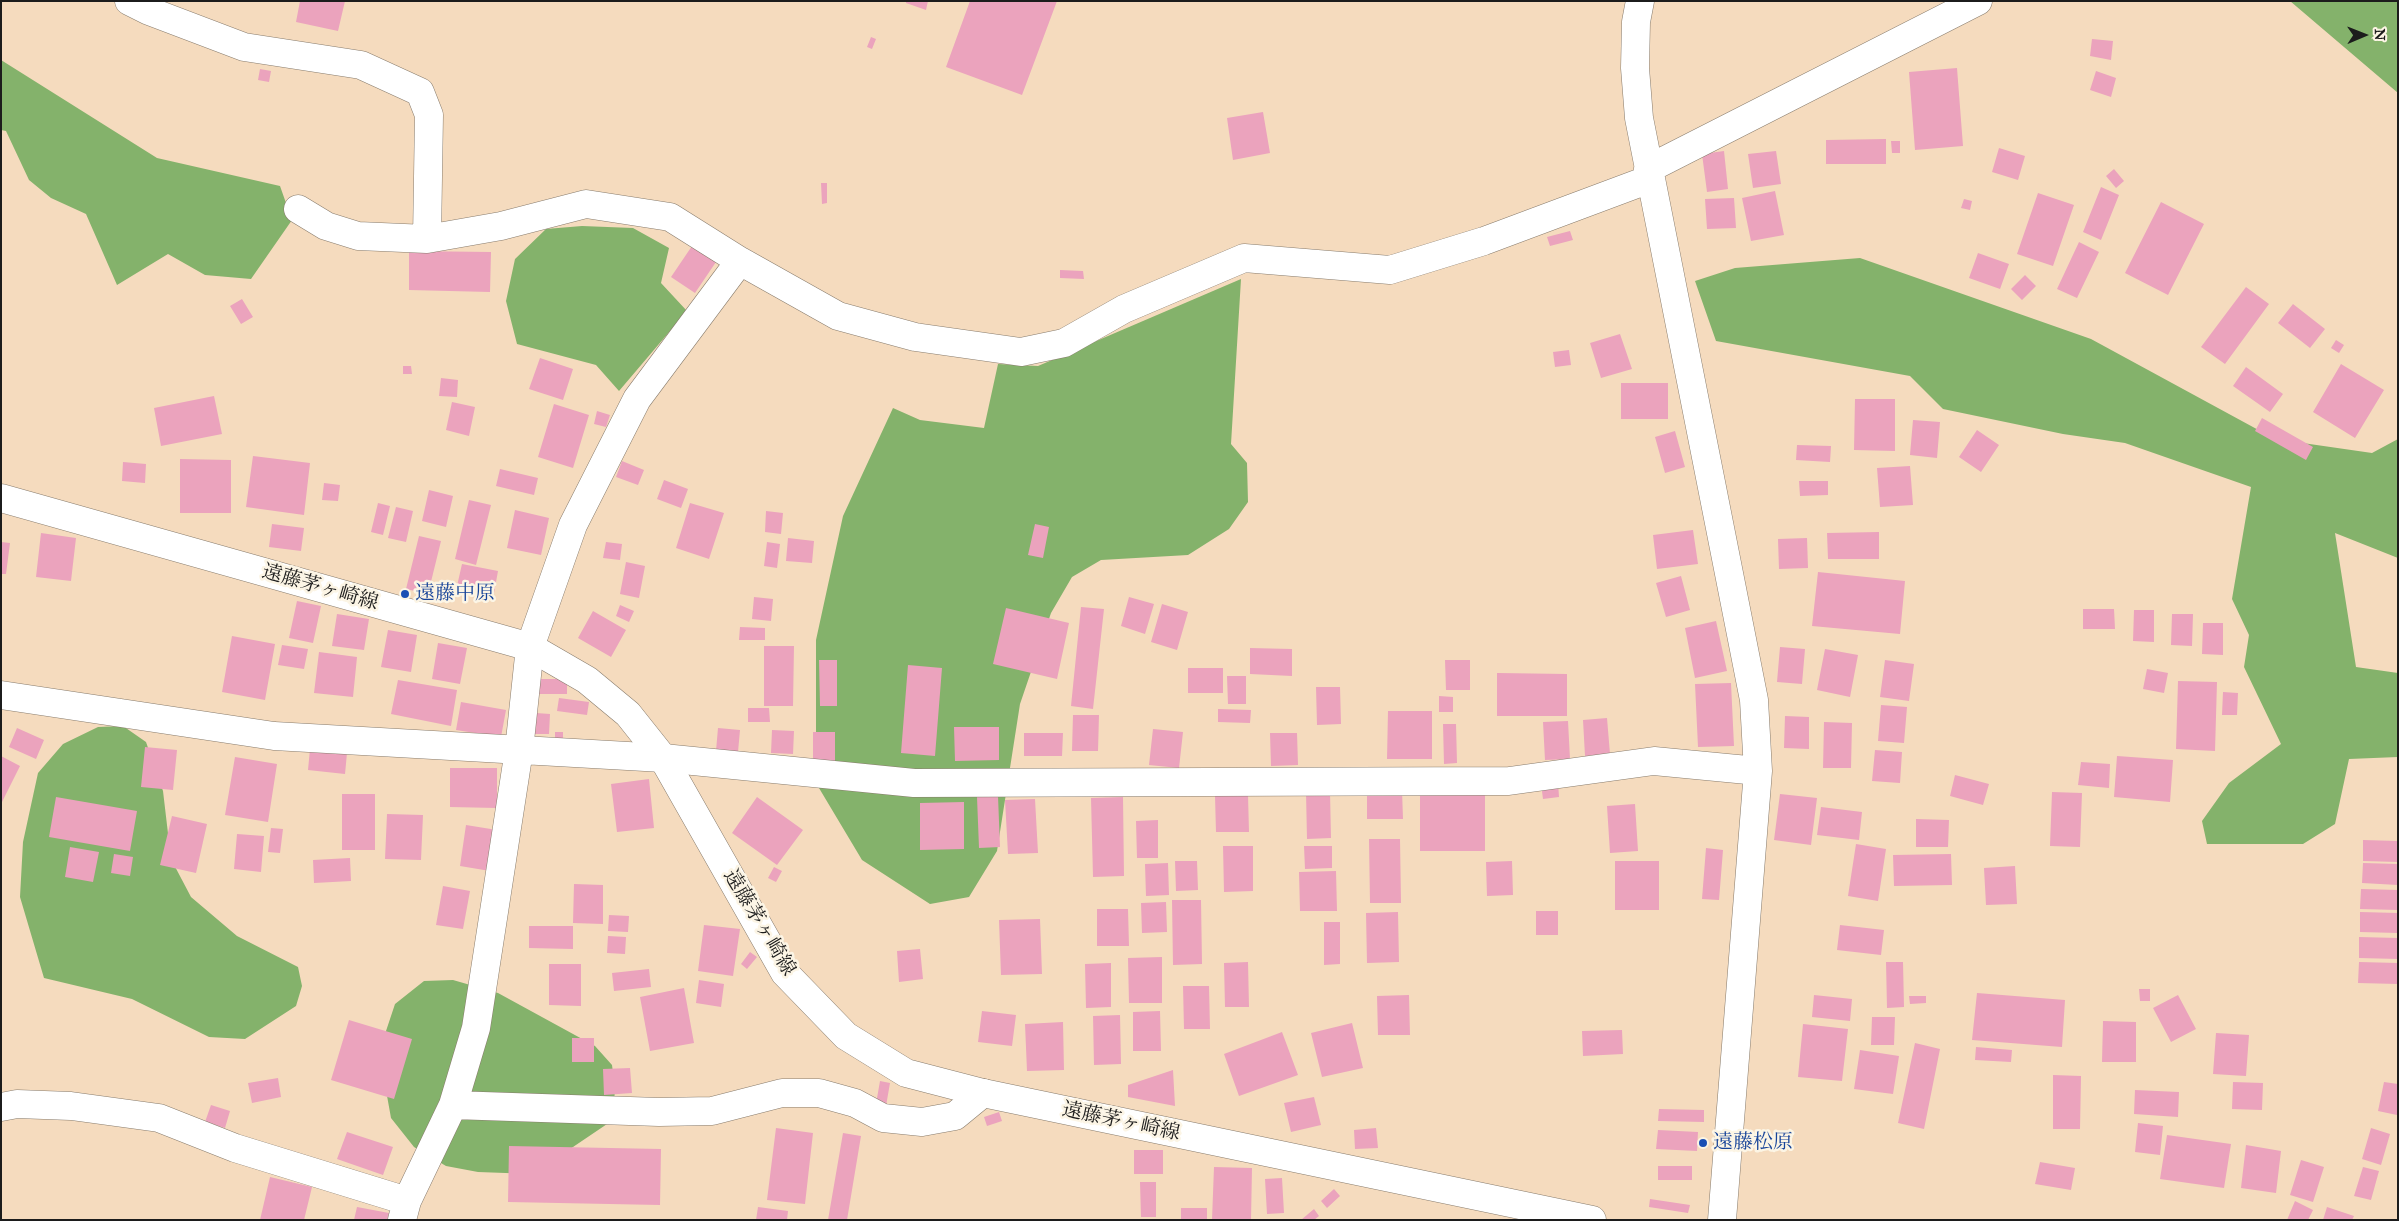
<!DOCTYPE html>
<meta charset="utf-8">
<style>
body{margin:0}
#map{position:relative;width:2399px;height:1221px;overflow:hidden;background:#f5dbbe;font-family:"IM FELL Great Primer",serif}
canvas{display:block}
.frame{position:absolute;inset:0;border:2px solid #1c1c1c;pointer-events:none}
.north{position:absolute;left:2339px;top:10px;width:50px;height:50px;-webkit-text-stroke:4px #fcf5e5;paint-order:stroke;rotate:89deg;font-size:14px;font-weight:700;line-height:20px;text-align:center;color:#1c1c1c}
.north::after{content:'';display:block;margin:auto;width:18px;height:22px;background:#1c1c1c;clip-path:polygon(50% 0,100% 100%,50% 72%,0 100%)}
</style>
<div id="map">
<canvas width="2399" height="1221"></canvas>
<div class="frame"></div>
<div class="north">N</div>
</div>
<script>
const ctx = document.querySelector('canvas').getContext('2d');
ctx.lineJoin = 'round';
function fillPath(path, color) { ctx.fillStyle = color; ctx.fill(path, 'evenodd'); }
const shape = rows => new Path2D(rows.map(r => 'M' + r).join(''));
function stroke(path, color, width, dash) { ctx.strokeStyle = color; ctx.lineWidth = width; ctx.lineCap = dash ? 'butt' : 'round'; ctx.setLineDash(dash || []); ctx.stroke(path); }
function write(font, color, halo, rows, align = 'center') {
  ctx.font = font + ' "IM FELL Great Primer","Noto Serif JP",serif'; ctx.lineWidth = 5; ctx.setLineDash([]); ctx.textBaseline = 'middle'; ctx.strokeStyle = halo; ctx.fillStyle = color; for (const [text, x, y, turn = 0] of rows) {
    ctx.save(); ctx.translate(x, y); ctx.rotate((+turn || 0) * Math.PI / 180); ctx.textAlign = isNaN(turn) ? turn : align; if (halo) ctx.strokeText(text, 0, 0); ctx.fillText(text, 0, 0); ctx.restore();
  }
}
const forest = shape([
 [2290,1,2398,1,2398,93],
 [1,60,157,158,280,186,292,220,251,279,205,275,168,254,117,285,86,214,51,198,29,180,6,131,1,130],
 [582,226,633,228,669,248,661,283,687,311,619,391,596,365,517,344,506,301,515,259,546,229],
 [1860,258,2091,339,2275,439,2372,453,2398,439,2398,558,2335,533,2356,667,2398,673,2398,757,2349,759,2335,824,2303,844,2207,844,2202,821,2229,783,2281,744,2244,667,2249,635,2232,599,2251,487,2125,443,2063,434,1943,409,1910,376,1716,341,1695,281,1735,268],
 [1241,279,1231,444,1247,463,1248,502,1229,529,1188,555,1101,560,1072,577,1051,613,1020,704,997,851,969,897,930,904,862,860,816,783,816,640,843,516,893,408,920,420,984,428,998,364,1038,366],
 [123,726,146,742,163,791,171,859,191,897,237,936,298,967,302,986,296,1006,245,1039,209,1037,132,999,44,978,20,897,23,842,38,773,63,744,98,727],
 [453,980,498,993,595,1046,612,1065,615,1088,613,1120,533,1174,478,1172,446,1166,414,1147,391,1118,384,1079,383,1040,395,1004,424,981]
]);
const building = shape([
 [300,1,345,1,338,31,296,22],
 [906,1,928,1,926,10,906,3],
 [970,1,1057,1,1022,95,946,67],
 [871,37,876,39,872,49,867,47],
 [2092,39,2113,41,2111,60,2090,56],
 [1957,68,1963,146,1915,150,1909,72],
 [260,69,271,71,269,82,258,80],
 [2096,71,2116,78,2111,97,2090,90],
 [1263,112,1270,153,1233,160,1227,118],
 [1886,139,1886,164,1826,164,1826,140],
 [1891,141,1900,141,1900,153,1892,153],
 [1999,148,2025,156,2018,180,1992,172],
 [1724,151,1728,189,1707,192,1702,154],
 [1776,151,1781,184,1753,188,1748,154],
 [2114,169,2124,181,2116,188,2106,176],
 [821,183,827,183,827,203,822,204],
 [2101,187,2119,195,2101,240,2083,232],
 [1775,191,1784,235,1751,241,1742,198],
 [2038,193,2074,205,2053,266,2017,254],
 [1734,198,1736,228,1707,229,1705,199],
 [1964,199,1972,201,1970,210,1961,208],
 [2161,202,2204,224,2168,295,2125,273],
 [1570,231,1573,240,1550,246,1547,237],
 [2079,242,2099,252,2077,298,2057,289],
 [692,246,716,262,695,293,671,277],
 [409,251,491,252,490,292,409,290],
 [1978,253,2009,264,2000,289,1969,278],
 [1060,270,1083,271,1084,279,1060,278],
 [2025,275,2036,286,2022,300,2011,289],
 [2246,287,2269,304,2225,364,2201,347],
 [242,299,253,317,241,324,230,306],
 [2293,304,2325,329,2310,348,2278,323],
 [1620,334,1632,369,1601,378,1590,343],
 [2336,340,2344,345,2339,353,2331,348],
 [1569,350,1571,365,1555,367,1553,352],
 [540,358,573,369,563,400,529,389],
 [2341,364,2384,390,2355,438,2313,412],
 [403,366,411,366,412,374,403,374],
 [2246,367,2283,394,2270,412,2233,386],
 [441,378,458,380,457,397,439,396],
 [1621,383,1668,383,1668,419,1621,419],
 [214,396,222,434,161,446,154,408],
 [1855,399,1895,399,1895,451,1854,450],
 [452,402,475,407,469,436,446,430],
 [554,404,589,415,573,468,538,457],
 [597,411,610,415,606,427,594,424],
 [2262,418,2313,447,2306,460,2255,431],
 [1913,420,1940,422,1937,458,1910,455],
 [1977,430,1999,445,1981,472,1959,457],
 [1675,431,1685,467,1665,473,1655,437],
 [1797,445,1831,446,1830,462,1796,460],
 [253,456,310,463,304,515,246,507],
 [180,459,231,460,231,513,180,513],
 [622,461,644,470,638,485,616,477],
 [123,462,146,464,145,483,122,481],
 [1910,466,1913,505,1880,507,1877,468],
 [500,469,538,478,534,495,496,486],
 [664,480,688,489,681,508,657,499],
 [1799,481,1828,481,1828,495,1800,496],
 [324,483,340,485,338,501,322,500],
 [429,490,453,496,446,527,422,521],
 [469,500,491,505,476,565,455,559],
 [378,503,390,506,383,535,371,532],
 [690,503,724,513,709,559,676,548],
 [396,507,413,511,406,542,388,538],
 [515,510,549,518,541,555,507,548],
 [766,511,783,513,781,534,765,532],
 [272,524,304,528,301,551,269,547],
 [1035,524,1049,527,1043,558,1028,555],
 [1693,530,1698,564,1657,569,1653,535],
 [1879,532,1879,559,1828,559,1827,533],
 [41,533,76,538,71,581,36,577],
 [419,536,441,541,428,594,406,589],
 [788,538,814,541,812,563,786,561],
 [1807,538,1808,568,1779,569,1778,539],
 [1,542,10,543,6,574,1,574],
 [606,542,622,544,620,560,603,558],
 [767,542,780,544,777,568,764,566],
 [626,562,645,566,639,598,620,594],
 [462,564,498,571,494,593,457,586],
 [1818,572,1905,581,1900,634,1812,626],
 [1681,576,1690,610,1666,617,1656,583],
 [754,597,773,599,771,621,752,619],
 [1129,597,1154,604,1145,634,1121,626],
 [297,601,321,606,313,643,289,638],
 [1162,604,1188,612,1177,650,1151,642],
 [620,605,634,611,629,622,616,616],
 [1081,607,1104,609,1093,709,1071,706],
 [1006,608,1069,623,1057,679,993,664],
 [2083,609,2114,609,2115,629,2083,629],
 [2134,610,2154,610,2154,642,2133,641],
 [593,611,626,630,611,657,578,638],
 [337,614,369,619,364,650,332,646],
 [2172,614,2193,614,2192,646,2171,645],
 [1716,621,1727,671,1695,678,1685,628],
 [2203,623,2223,623,2223,655,2202,654],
 [740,627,765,628,765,640,739,640],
 [388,630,417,635,411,672,381,667],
 [232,636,275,644,265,700,222,692],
 [438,643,467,648,460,684,432,679],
 [282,645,308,649,304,669,278,665],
 [764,646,794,646,793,706,764,706],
 [1780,647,1805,649,1802,684,1777,682],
 [1250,648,1292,649,1292,676,1250,674],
 [1825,649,1858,655,1850,697,1817,690],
 [319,652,357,657,353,697,314,693],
 [819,660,837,660,837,706,820,706],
 [1445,660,1470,660,1470,690,1446,690],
 [1885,660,1914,664,1909,701,1880,697],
 [908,665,942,668,935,756,901,753],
 [1188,668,1223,668,1223,693,1188,693],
 [2147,669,2168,673,2164,693,2143,689],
 [1497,673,1567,674,1567,716,1497,716],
 [1227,676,1246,676,1246,704,1228,704],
 [539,679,567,679,567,694,539,694],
 [398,680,457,690,451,726,391,714],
 [2178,681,2217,682,2215,751,2176,749],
 [1731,683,1734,746,1698,747,1695,684],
 [1316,687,1340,687,1341,724,1317,725],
 [2223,692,2238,693,2237,715,2222,715],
 [1439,696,1453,697,1453,712,1439,712],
 [559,698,589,702,587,715,557,711],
 [461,702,506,710,501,737,456,730],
 [1881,705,1907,707,1904,743,1878,741],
 [748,708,769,708,770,722,748,722],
 [1218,709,1251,710,1250,723,1218,722],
 [1388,711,1432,711,1432,759,1387,759],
 [536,713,550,714,549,734,535,734],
 [1073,715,1099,715,1098,751,1072,751],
 [1785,716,1809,717,1809,749,1784,748],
 [1607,718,1610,754,1585,756,1583,720],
 [1568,721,1570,759,1545,760,1543,722],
 [1824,722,1852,723,1851,768,1823,768],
 [1443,724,1456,724,1457,763,1444,764],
 [954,727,999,727,999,760,955,761],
 [17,728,44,740,36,759,9,747],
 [718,728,740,730,738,752,716,751],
 [1153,729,1183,732,1179,768,1149,765],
 [772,730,794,731,793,754,771,753],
 [555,732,563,732,563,742,555,742],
 [813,732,835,732,835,763,813,763],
 [1024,733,1063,733,1062,756,1024,756],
 [1270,733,1297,733,1298,765,1271,766],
 [145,747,177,750,173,790,141,787],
 [310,749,347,753,345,774,308,770],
 [1875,750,1902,752,1900,783,1872,781],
 [1,756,20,766,1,804],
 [2117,756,2173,760,2170,802,2114,797],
 [235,757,277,764,268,822,225,815],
 [2081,762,2110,764,2109,788,2078,785],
 [450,768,497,768,497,808,450,807],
 [1955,775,1989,784,1983,805,1950,796],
 [649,779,654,828,617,832,611,784],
 [1558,782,1559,797,1543,799,1541,784],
 [1402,790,1403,819,1367,819,1367,791],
 [1306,792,1330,792,1331,838,1307,839],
 [2052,792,2082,793,2080,847,2050,846],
 [342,794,375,794,375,850,342,850],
 [1420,794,1485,794,1485,851,1420,851],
 [1780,794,1817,798,1811,845,1774,840],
 [1248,795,1249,832,1216,832,1215,796],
 [998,796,1000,847,979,848,977,797],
 [56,797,137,811,130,851,49,837],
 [757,797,803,830,777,865,732,833],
 [1123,797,1124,876,1093,877,1091,798],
 [1035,799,1038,853,1008,854,1005,800],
 [964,802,964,849,920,850,920,803],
 [1635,804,1638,851,1610,853,1607,806],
 [1821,807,1862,812,1859,840,1817,835],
 [387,814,423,815,421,860,385,859],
 [172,816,207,824,196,873,160,865],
 [1916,819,1949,820,1948,847,1916,847],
 [1158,820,1158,858,1137,858,1136,821],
 [466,825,497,830,490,871,460,866],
 [271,828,283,829,280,853,268,852],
 [237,834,264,836,261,872,234,869],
 [1369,839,1400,839,1401,903,1370,903],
 [2363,840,2398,841,2398,862,2363,861],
 [1856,844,1886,849,1878,901,1848,896],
 [1223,846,1253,846,1253,891,1224,892],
 [1304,846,1332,846,1332,868,1305,869],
 [70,847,99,852,93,882,65,877],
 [1706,848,1723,850,1719,900,1702,899],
 [114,854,133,857,130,876,111,873],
 [1951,854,1952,885,1894,886,1893,855],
 [350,858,351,881,314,883,313,860],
 [1175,861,1197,861,1198,890,1176,891],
 [1512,861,1513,895,1487,896,1486,862],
 [1615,861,1659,861,1659,910,1615,910],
 [1168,863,1169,895,1146,896,1145,864],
 [2363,863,2398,864,2398,885,2362,883],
 [2015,866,2017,904,1986,905,1984,868],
 [774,867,782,871,776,882,768,878],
 [1336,871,1337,911,1300,911,1299,872],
 [574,884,603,885,603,924,573,923],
 [443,886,470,891,463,929,436,925],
 [2361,889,2398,890,2398,910,2360,909],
 [1172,900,1201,900,1202,964,1173,965],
 [1166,902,1167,932,1142,933,1141,903],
 [1097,909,1128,909,1129,946,1097,946],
 [1536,911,1558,911,1558,935,1536,935],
 [1398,912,1399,962,1367,963,1366,913],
 [2360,912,2398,913,2398,933,2360,932],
 [609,915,629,916,628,932,608,931],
 [1040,919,1042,974,1001,975,999,920],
 [1324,922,1340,922,1340,964,1324,965],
 [704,925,740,929,733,976,698,971],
 [1840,925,1884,930,1881,955,1837,950],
 [529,926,573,926,573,949,529,948],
 [608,936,626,937,625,954,607,953],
 [2359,937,2398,938,2398,959,2359,958],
 [920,949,923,979,899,982,897,951],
 [750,952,757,957,747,969,741,964],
 [1162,957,1162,1003,1129,1003,1128,958],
 [1248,962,1249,1007,1225,1007,1224,963],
 [1886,962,1903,962,1904,1007,1887,1008],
 [2359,962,2398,963,2398,984,2358,983],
 [1111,963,1111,1007,1086,1008,1085,964],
 [549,964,581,964,581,1006,549,1005],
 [649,969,651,987,614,991,612,973],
 [699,980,724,984,721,1007,696,1003],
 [1183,986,1209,986,1210,1029,1184,1029],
 [684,988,694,1043,650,1051,640,997],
 [2139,989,2150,989,2150,1001,2140,1001],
 [1977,993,2065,1000,2062,1047,1972,1040],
 [1409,995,1410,1035,1378,1035,1377,996],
 [1814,995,1852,999,1850,1021,1812,1017],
 [2178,995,2196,1029,2171,1042,2153,1008],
 [1909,996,1926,996,1926,1003,1910,1004],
 [982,1011,1016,1015,1012,1046,978,1042],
 [1160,1011,1161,1051,1133,1051,1133,1012],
 [1120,1015,1121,1064,1094,1065,1093,1016],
 [1872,1017,1895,1017,1894,1045,1871,1045],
 [349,1020,412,1039,394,1099,331,1080],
 [2103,1021,2136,1022,2136,1062,2102,1062],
 [1063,1022,1064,1070,1027,1071,1025,1024],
 [1352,1023,1363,1068,1322,1077,1311,1033],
 [1803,1024,1848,1029,1842,1081,1798,1077],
 [1622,1030,1623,1054,1583,1056,1582,1031],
 [1282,1032,1298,1075,1239,1096,1224,1054],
 [2216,1033,2249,1035,2246,1076,2213,1074],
 [572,1038,594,1038,594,1062,572,1062],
 [1915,1043,1940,1049,1924,1129,1898,1123],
 [1976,1047,2012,1050,2011,1062,1975,1060],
 [1860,1050,1899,1056,1893,1094,1854,1089],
 [630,1068,632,1093,604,1095,603,1069],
 [1173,1070,1175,1106,1128,1097,1128,1085],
 [2053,1075,2081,1076,2080,1129,2053,1129],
 [278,1078,281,1097,252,1103,248,1083],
 [880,1081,890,1083,886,1106,876,1104],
 [2233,1082,2263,1083,2262,1110,2232,1109],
 [2384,1082,2398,1084,2397,1115,2378,1111],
 [2135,1090,2179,1092,2178,1117,2134,1114],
 [1314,1097,1321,1125,1291,1132,1284,1103],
 [211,1105,230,1111,225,1128,205,1122],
 [1659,1109,1704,1110,1704,1122,1658,1121],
 [999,1112,1002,1121,987,1126,984,1117],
 [2138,1123,2163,1126,2160,1155,2135,1152],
 [776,1128,813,1133,805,1204,767,1200],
 [1376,1128,1378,1148,1355,1149,1354,1130],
 [2371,1128,2390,1134,2381,1165,2362,1159],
 [1658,1130,1698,1132,1697,1151,1656,1149],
 [347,1132,393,1147,383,1175,337,1159],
 [843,1133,861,1136,847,1220,828,1220],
 [2167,1135,2231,1144,2224,1188,2160,1179],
 [2246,1145,2281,1151,2276,1193,2241,1188],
 [509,1146,661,1149,660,1205,508,1202],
 [1134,1150,1163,1150,1163,1174,1134,1174],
 [2301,1160,2324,1167,2313,1202,2290,1195],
 [2040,1162,2075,1168,2071,1190,2035,1184],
 [1658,1166,1692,1166,1692,1180,1658,1180],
 [1214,1167,1252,1168,1251,1220,1212,1220],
 [2363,1167,2379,1171,2371,1200,2354,1196],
 [270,1177,312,1187,304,1220,260,1220],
 [1282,1178,1284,1213,1267,1214,1265,1179],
 [1140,1182,1156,1182,1156,1217,1141,1217],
 [1334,1189,1340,1196,1327,1208,1321,1201],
 [1650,1199,1690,1205,1688,1213,1649,1207],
 [2295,1201,2313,1210,2308,1220,2287,1220],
 [357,1207,389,1213,387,1220,354,1220],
 [758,1207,788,1211,787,1220,756,1220],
 [2327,1207,2354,1216,2352,1220,2323,1220],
 [1181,1208,1207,1208,1207,1220,1181,1220],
 [1314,1209,1319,1216,1314,1220,1301,1220]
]);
const minor = shape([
 [129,1,149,11,244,47,361,65,420,92,429,115,427,239,501,226,586,204,670,217,740,261],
 [1640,1,1636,22,1635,68,1639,118,1754,700,1758,771,1722,1220],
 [1648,169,1978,1],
 [298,209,326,226,358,236,427,239],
 [1,695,274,736,663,758,914,783,1509,781,1654,761,1758,771],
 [453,1105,659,1112,712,1111,782,1093,819,1093,855,1103,883,1118,922,1122,955,1116,983,1093],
 [1,1107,17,1104,71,1106,159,1118,235,1148,407,1201],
 [402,1220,407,1201,453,1105,476,1028,519,750,530,647,573,525,637,399,740,261,838,316,915,337,1021,352,1064,343,1124,309,1244,258,1390,270,1484,241,1650,179]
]);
const major = shape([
 [1,498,530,647,587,680,628,714,663,758,785,973,846,1036,906,1073,983,1093,1592,1220]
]);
const markers = [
 [405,594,5,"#1a4fb4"],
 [1703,1143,5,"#1a4fb4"]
];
const streetNames = [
 ["遠藤茅ヶ崎線",320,588,16],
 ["遠藤茅ヶ崎線",759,923,59],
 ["遠藤茅ヶ崎線",1121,1122,12]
];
const transitNames = [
 ["遠藤中原",415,594],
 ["遠藤松原",1713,1143]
];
fillPath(forest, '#84b26b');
fillPath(building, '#eba3bd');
stroke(minor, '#887c6d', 29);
stroke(major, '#887c6d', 29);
stroke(minor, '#fff', 28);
stroke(major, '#fff', 28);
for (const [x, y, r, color] of markers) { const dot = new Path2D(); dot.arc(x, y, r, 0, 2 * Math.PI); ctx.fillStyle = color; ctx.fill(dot); stroke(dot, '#fcf5e5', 2); }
write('20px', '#1c1c1c', '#fcf5e5', streetNames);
write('20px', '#164399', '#fcf5e5', transitNames, 'left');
</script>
